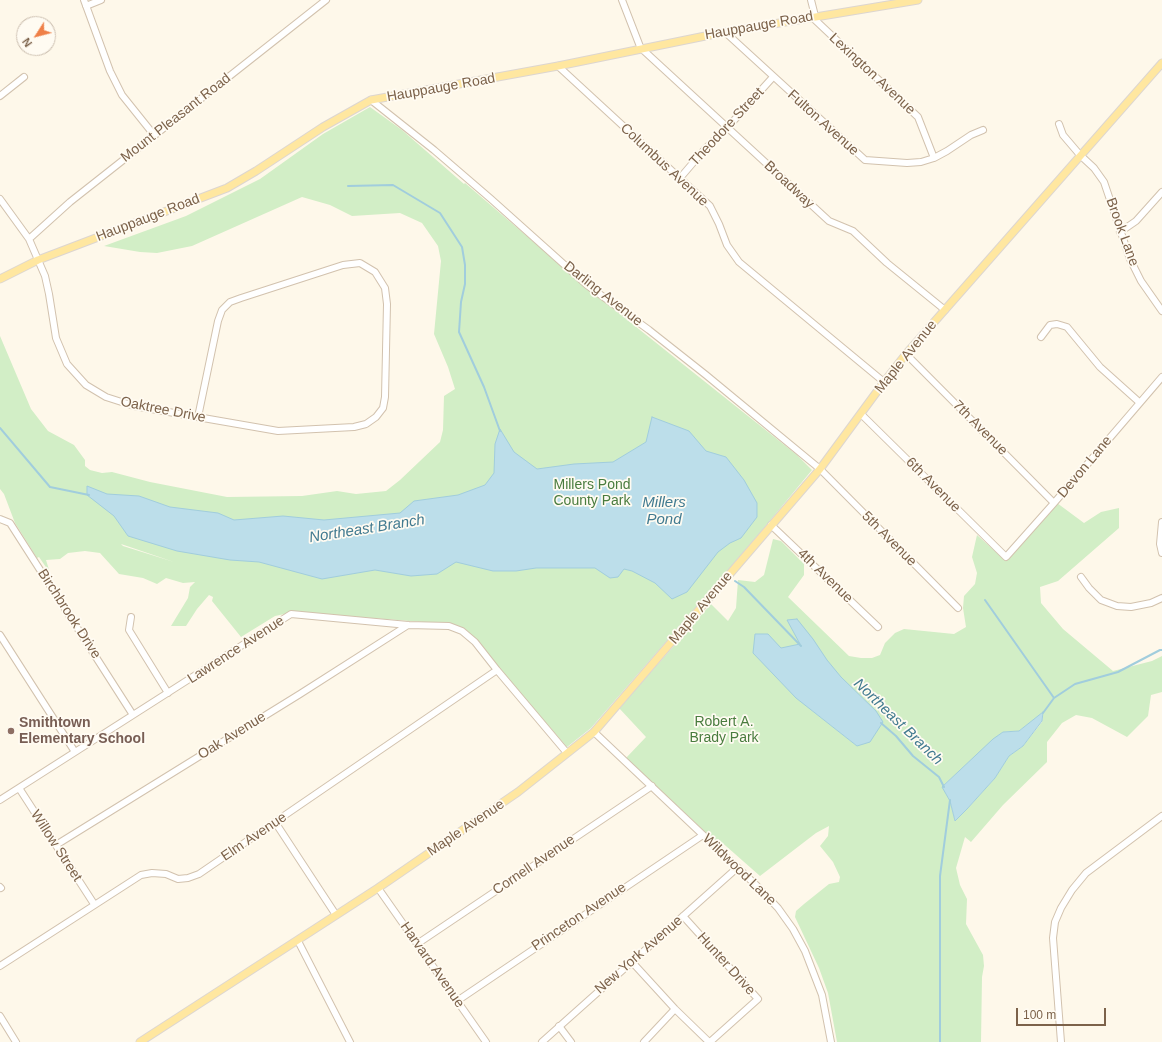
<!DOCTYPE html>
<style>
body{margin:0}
#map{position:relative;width:1162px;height:1042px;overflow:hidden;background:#fef8ea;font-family:Arial,sans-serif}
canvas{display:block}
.north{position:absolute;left:16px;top:16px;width:40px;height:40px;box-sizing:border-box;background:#fffbf2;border:1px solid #cbbeaf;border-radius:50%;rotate:234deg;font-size:11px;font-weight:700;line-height:16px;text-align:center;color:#7c624a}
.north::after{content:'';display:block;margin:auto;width:14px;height:18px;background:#ef8048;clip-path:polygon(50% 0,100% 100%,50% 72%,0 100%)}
.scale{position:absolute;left:1016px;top:1008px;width:90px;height:18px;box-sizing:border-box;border:2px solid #7c624a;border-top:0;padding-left:5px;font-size:12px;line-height:14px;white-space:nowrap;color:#7c624a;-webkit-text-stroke:3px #fffbf2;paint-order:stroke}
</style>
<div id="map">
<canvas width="1162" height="1042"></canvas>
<div class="north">N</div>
<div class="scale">100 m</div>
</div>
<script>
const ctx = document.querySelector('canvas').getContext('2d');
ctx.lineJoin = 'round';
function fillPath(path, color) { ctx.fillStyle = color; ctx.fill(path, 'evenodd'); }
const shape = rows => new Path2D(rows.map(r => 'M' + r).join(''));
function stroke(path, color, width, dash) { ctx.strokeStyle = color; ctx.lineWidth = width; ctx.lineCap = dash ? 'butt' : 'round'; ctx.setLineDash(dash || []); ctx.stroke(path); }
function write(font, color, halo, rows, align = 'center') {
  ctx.font = font + ' Arial,sans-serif'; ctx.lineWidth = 3.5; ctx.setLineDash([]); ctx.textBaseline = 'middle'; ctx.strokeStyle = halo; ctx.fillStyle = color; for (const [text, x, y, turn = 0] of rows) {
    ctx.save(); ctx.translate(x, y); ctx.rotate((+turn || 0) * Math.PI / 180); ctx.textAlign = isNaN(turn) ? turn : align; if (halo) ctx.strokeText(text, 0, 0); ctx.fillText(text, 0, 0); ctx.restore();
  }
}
const green = shape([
 [370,107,402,130,464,184,465,183,586,287,797,455,812,470,744,552,591,728,567,747,464,628,449,624,294,612,275,616,241,637,212,601,213,597,209,595,197,609,186,626,171,626,188,598,190,587,195,582,183,583,166,578,157,584,143,578,119,574,100,553,85,551,68,553,60,559,46,560,50,573,39,557,37,558,15,523,4,494,0,489,0,336,31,409,48,431,74,445,85,460,85,466,90,470,102,473,112,472,150,482,227,497,302,496,337,491,356,494,386,491,400,480,440,442,443,430,444,396,455,389,448,367,434,334,441,261,438,246,422,223,400,213,352,216,330,205,302,197,192,246,157,253,140,252,104,246,186,216,260,179,323,134],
 [121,544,174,562,123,546],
 [1057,503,1084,523,1101,512,1119,508,1119,528,1058,581,1040,587,1041,603,1063,629,1113,671,1152,661,1162,656,1162,692,1151,695,1148,716,1127,737,1092,718,1076,715,1062,723,1047,742,1047,762,1003,805,971,842,965,837,956,868,960,885,967,899,966,924,983,955,984,966,982,977,981,1042,837,1042,828,993,819,968,795,917,796,911,804,904,829,884,839,882,840,877,833,862,820,846,828,836,829,826,816,833,760,876,718,839,715,841,626,758,646,737,619,708,711,604,728,621,736,608,738,580,755,582,764,575,773,539,781,541,804,564,804,575,788,597,849,656,861,658,872,658,880,655,885,643,895,633,904,629,954,634,966,627,963,608,964,596,975,584,977,573,972,557,977,535,1006,561],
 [802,699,857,746,813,711],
 [1043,713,1042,722,1023,746,1009,756,995,778,967,809,955,821,950,801,943,786,1003,732,1019,731]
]);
const water = shape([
 [652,417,689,431,706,451,726,457,744,480,757,503,757,517,741,538,730,543,718,552,687,592,672,599,655,583,632,571,624,569,618,577,610,578,595,568,536,568,516,571,493,571,456,562,437,574,411,576,375,570,322,579,259,562,230,560,177,551,128,536,114,516,87,495,87,486,107,494,139,496,170,507,218,513,234,520,283,516,324,520,400,513,414,501,458,495,485,485,494,473,495,444,500,429,514,452,537,469,574,464,613,462,646,442,652,417],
 [797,619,813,639,827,660,841,677,876,711,883,722,870,742,857,746,796,698,753,653,755,634,768,634,781,648,800,644,787,620,797,619],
 [1043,712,1042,721,1023,746,1009,756,995,778,967,809,955,821,950,801,942,787,993,739,1003,732,1019,731,1043,712]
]);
const stream = shape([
 [348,186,393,185,440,213,462,247,465,265,465,284,461,302,459,332,484,387,500,431],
 [0,428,50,487,89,495],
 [735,581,744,587,801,646],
 [985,600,1054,698,1043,713],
 [1054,698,1075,684,1118,672,1160,650,1162,650],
 [881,723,896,736,913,756,939,777,944,787],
 [940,1042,940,876,950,800]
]);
const minor = shape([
 [84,0,110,71,122,95,154,135],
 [622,0,641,49],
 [811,0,815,16],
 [86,6,101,0],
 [812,17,918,117,934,158],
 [725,32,865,160,907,163,921,162,934,158,947,151,971,135,983,130],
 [642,49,829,221,853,231,887,263,945,310],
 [558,66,710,206,719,224,727,245,739,262,884,382],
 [0,96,24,77],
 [371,100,434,150,491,199,587,285,649,330,706,375,820,469,958,608],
 [1059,124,1063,135,1080,155,1094,168,1104,182,1130,259,1141,281,1162,311],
 [680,178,704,150,727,128,773,77],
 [0,199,29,239,45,276,49,294,56,338,67,364,86,385,106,397,134,406,278,431,354,427,366,424,376,417,383,408,385,397,387,304,385,288,375,272,360,263,343,265,241,298,230,302,222,310,218,321,198,417],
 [1120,232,1136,221,1162,192],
 [29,239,70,202,326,0],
 [1041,337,1050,325,1057,324,1067,327,1100,367,1139,402],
 [906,354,1054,503],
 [861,414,1006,557,1054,503,1162,377],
 [0,519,10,523,133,715],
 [1162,522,1160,544,1162,553],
 [771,525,878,627],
 [1081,577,1089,588,1101,600,1117,606,1131,607,1151,603,1162,598],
 [131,617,129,630,168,693],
 [0,635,75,752],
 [594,732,757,886,778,908,793,929,805,951,822,995,831,1042],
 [19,788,94,904],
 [0,800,291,614,408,625,449,626,462,631,475,642,497,670,567,753],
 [275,822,336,915],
 [56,845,300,694,408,625],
 [0,887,1,888],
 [378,888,486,1042],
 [683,916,758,999,710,1042],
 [298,941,350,1042],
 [417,944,652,786],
 [632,962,675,1009,709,1042],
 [0,966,141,875,152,873,166,874,178,879,188,878,199,874,497,670],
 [457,1001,703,835],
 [0,1016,16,1042],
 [559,1026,571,1042],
 [542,1042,737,868],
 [644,1042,675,1009],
 [1061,1042,1053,938,1055,922,1061,908,1072,890,1086,873,1162,816]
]);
const major = shape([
 [0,279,38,260,227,188,256,171,323,127,371,100,558,66,725,32,918,0],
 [140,1042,378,888,518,792,594,732,820,469,884,382,906,354,1162,63]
]);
const markers = [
 [11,731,4,"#8d6e63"]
];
const streetNames = [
 ["Hauppauge Road",759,26,-10],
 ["Lexington Avenue",872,74,43],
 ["Hauppauge Road",441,88,-10],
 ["Mount Pleasant Road",176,118,-38],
 ["Fulton Avenue",823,123,42],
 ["Theodore Street",727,127,-47],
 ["Columbus Avenue",664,165,43],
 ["Broadway",789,185,43],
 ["Hauppauge Road",148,218,-21],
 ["Brook Lane",1122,232,70],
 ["Darling Avenue",603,294,38],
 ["Maple Avenue",906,357,-51],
 ["Oaktree Drive",163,410,11],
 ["7th Avenue",980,428,45],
 ["Devon Lane",1085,467,-50],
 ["6th Avenue",933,485,45],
 ["5th Avenue",889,539,45],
 ["4th Avenue",825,576,44],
 ["Maple Avenue",701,608,-50],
 ["Birchbrook Drive",69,614,57],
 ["Lawrence Avenue",236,650,-33],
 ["Oak Avenue",232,736,-32],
 ["Maple Avenue",466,828,-34],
 ["Elm Avenue",254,837,-34],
 ["Willow Street",56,846,57],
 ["Cornell Avenue",534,865,-34],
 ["Wildwood Lane",739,870,44],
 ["Princeton Avenue",579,917,-34],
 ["New York Avenue",639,955,-41],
 ["Hunter Drive",726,964,48],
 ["Harvard Avenue",432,965,55]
];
const parkNames = [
 ["Millers Pond",592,485],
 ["County Park",592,501],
 ["Robert A.",724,722],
 ["Brady Park",724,738]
];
const educationNames = [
 ["Smithtown",19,723],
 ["Elementary School",19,739]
];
const waterNames = [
 ["Millers",664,503],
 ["Pond",664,520],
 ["Northeast Branch",367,529,-9],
 ["Northeast Branch",898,722,44]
];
fillPath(green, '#d2eec6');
fillPath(water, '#bcdeea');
stroke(water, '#a1cddd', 1);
stroke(stream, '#a1cddd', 2);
stroke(minor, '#d2c2ae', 8);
stroke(major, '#ddd6d0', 9);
stroke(minor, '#fff', 6);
stroke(major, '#ffe7a0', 7);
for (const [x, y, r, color] of markers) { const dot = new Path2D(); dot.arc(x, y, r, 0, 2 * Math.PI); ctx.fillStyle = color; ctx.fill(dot); stroke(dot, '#fffbf2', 1.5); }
write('14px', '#7c624a', '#fffbf2', streetNames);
write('14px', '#497c3e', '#fffbf2', parkNames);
write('bold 14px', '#785e54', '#fffbf2', educationNames, 'left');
write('italic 15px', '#417a90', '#fffbf2', waterNames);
</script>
